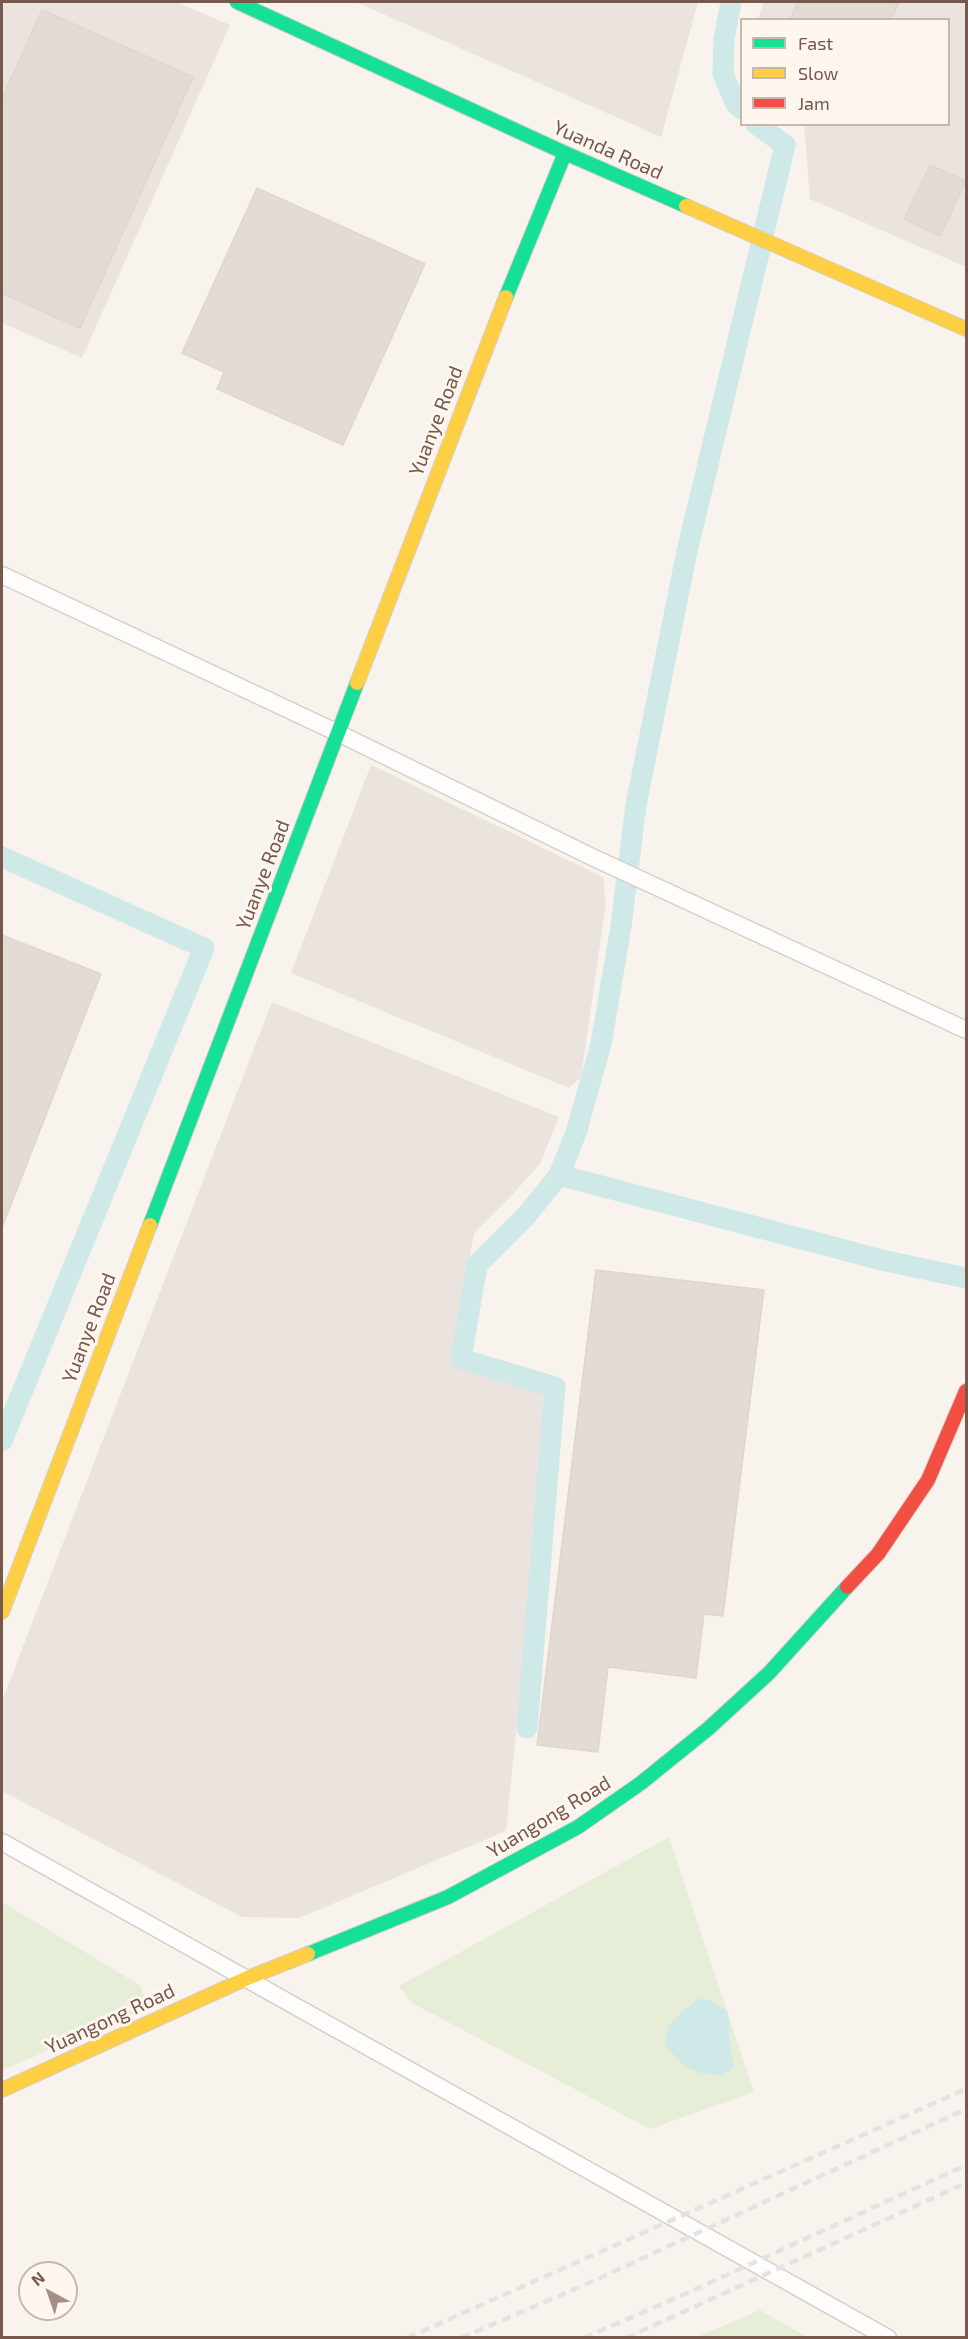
<!DOCTYPE html>
<style>
body{margin:0}
#map{position:relative;width:968px;height:2339px;overflow:hidden;background:#f8f3ed;font-family:"Exo 2",sans-serif}
canvas{display:block}
.frame{position:absolute;inset:0;border:3px solid #76584d;pointer-events:none}
.legend{position:absolute;left:740px;top:18px;width:210px;height:108px;box-sizing:border-box;background:#fff7ef;border:2px solid #c8b7ae;margin:0;padding:8px 10px;list-style:none;font-size:18px;color:#76584d}
.legend li{display:flex;align-items:center;gap:12px;height:30px}
.legend b{width:30px;border:2px solid #c8b7ae}
.north{position:absolute;left:18px;top:2261px;width:60px;height:60px;box-sizing:border-box;background:#fff7ef;border:2px solid #c8b7ae;border-radius:50%;rotate:320deg;font-size:16px;font-weight:700;line-height:24px;text-align:center;color:#76584d}
.north::after{content:'';display:block;margin:auto;width:21px;height:27px;background:#a48e85;clip-path:polygon(50% 0,100% 100%,50% 72%,0 100%)}
</style>
<div id="map">
<canvas width="968" height="2339"></canvas>
<div class="frame"></div>
<ul class="legend">
<li><b style="height:8px;background:#16e098"></b>Fast</li>
<li><b style="height:8px;background:#ffcf43"></b>Slow</li>
<li><b style="height:8px;background:#f24e42"></b>Jam</li>
</ul>
<div class="north">N</div>
</div>
<script>
const ctx = document.querySelector('canvas').getContext('2d');
ctx.lineJoin = 'round';
function fillPath(path, color) { ctx.fillStyle = color; ctx.fill(path, 'evenodd'); }
const shape = rows => new Path2D(rows.map(r => 'M' + r).join(''));
function stroke(path, color, width, dash) { ctx.strokeStyle = color; ctx.lineWidth = width; ctx.lineCap = dash ? 'butt' : 'round'; ctx.setLineDash(dash || []); ctx.stroke(path); }
function write(font, color, halo, rows, align = 'center') {
  ctx.font = font + ' "Exo 2",sans-serif'; ctx.lineWidth = 6; ctx.setLineDash([]); ctx.textBaseline = 'middle'; ctx.strokeStyle = halo; ctx.fillStyle = color; for (const [text, x, y, turn = 0] of rows) {
    ctx.save(); ctx.translate(x, y); ctx.rotate((+turn || 0) * Math.PI / 180); ctx.textAlign = isNaN(turn) ? turn : align; if (halo) ctx.strokeText(text, 0, 0); ctx.fillText(text, 0, 0); ctx.restore();
  }
}
const industrial = shape([
 [2,2,177,2,230,25,82,358,2,323],
 [356,2,698,2,661,137],
 [763,2,966,2,966,267,810,199,804,125,948,124,948,20,758,20],
 [371,765,603,877,606,903,581,1077,569,1088,291,973],
 [272,1002,559,1117,540,1164,510,1197,474,1233,452,1361,546,1395,531,1582,506,1831,299,1918,242,1917,2,1791,2,1701]
]);
const green = shape([
 [669,1837,754,2092,650,2129,412,2003,399,1986],
 [2,1902,141,1986,144,1996,140,2007,131,2016,2,2070],
 [760,2310,807,2337,697,2337]
]);
const water = shape([
 [697,1999,712,2001,728,2012,730,2049,734,2066,722,2076,701,2073,684,2066,665,2045,669,2025]
]);
const canal = shape([
 [731,2,724,39,723,74,736,104,742,109],
 [2,857,204,948,2,1441],
 [559,1175,882,1260,966,1278],
 [527,1728,555,1387,461,1359,477,1265,526,1216,559,1175,576,1133,601,1044,621,926,636,805,687,551,785,145,756,124]
]);
const building = shape([
 [798,2,899,2,891,20,790,20,798,2],
 [42,10,193,77,80,328,2,293,2,99,42,10],
 [930,165,966,181,940,236,904,219,930,165],
 [257,188,425,264,343,445,217,389,224,372,182,353,257,188],
 [2,935,101,974,3,1225,2,1224,2,935],
 [596,1270,764,1290,723,1616,704,1614,696,1678,608,1667,598,1752,537,1745,596,1270]
]);
const street = shape([
 [2,575,338,733,592,857,966,1030],
 [2,1842,888,2338]
]);
const fast = shape([
 [237,2,565,153,686,206],
 [506,297,565,153],
 [150,1225,357,683],
 [308,1954,448,1897,578,1827,641,1783,709,1728,769,1673,847,1587]
]);
const slow = shape([
 [686,206,966,329],
 [357,683,506,297],
 [2,1612,150,1225],
 [2,2090,245,1979,308,1954]
]);
const jam = shape([
 [847,1587,878,1554,928,1480,966,1391]
]);
const rail = shape([
 [407,2338,966,2089],
 [461,2338,591,2282,966,2109],
 [584,2338,694,2290,966,2165],
 [626,2338,966,2183]
]);
const streetNames = [
 ["Yuanda Road",608,150,24],
 ["Yuanye Road",436,421,-69],
 ["Yuanye Road",263,875,-69],
 ["Yuanye Road",89,1328,-69],
 ["Yuangong Road",549,1817,-31],
 ["Yuangong Road",110,2019,-25]
];
fillPath(industrial, '#ebe3de');
fillPath(green, '#e6eed8');
fillPath(water, '#cfe8e8');
stroke(canal, '#cfe8e8', 21);
fillPath(building, '#e4dbd5');
stroke(building, '#e1d6cf', 1.5);
stroke(street, '#d6ceca', 19);
stroke(fast, '#d7ceca', 16);
stroke(slow, '#d7ceca', 16);
stroke(jam, '#d7ceca', 16);
stroke(street, '#fefdfc', 16);
stroke(fast, '#16e098', 14);
stroke(slow, '#ffcf43', 14);
stroke(jam, '#f24e42', 14);
stroke(rail, '#e4e2e5', 4.5, [9, 6]);
write('20px', '#76584d', '#fff7ef', streetNames);
</script>
